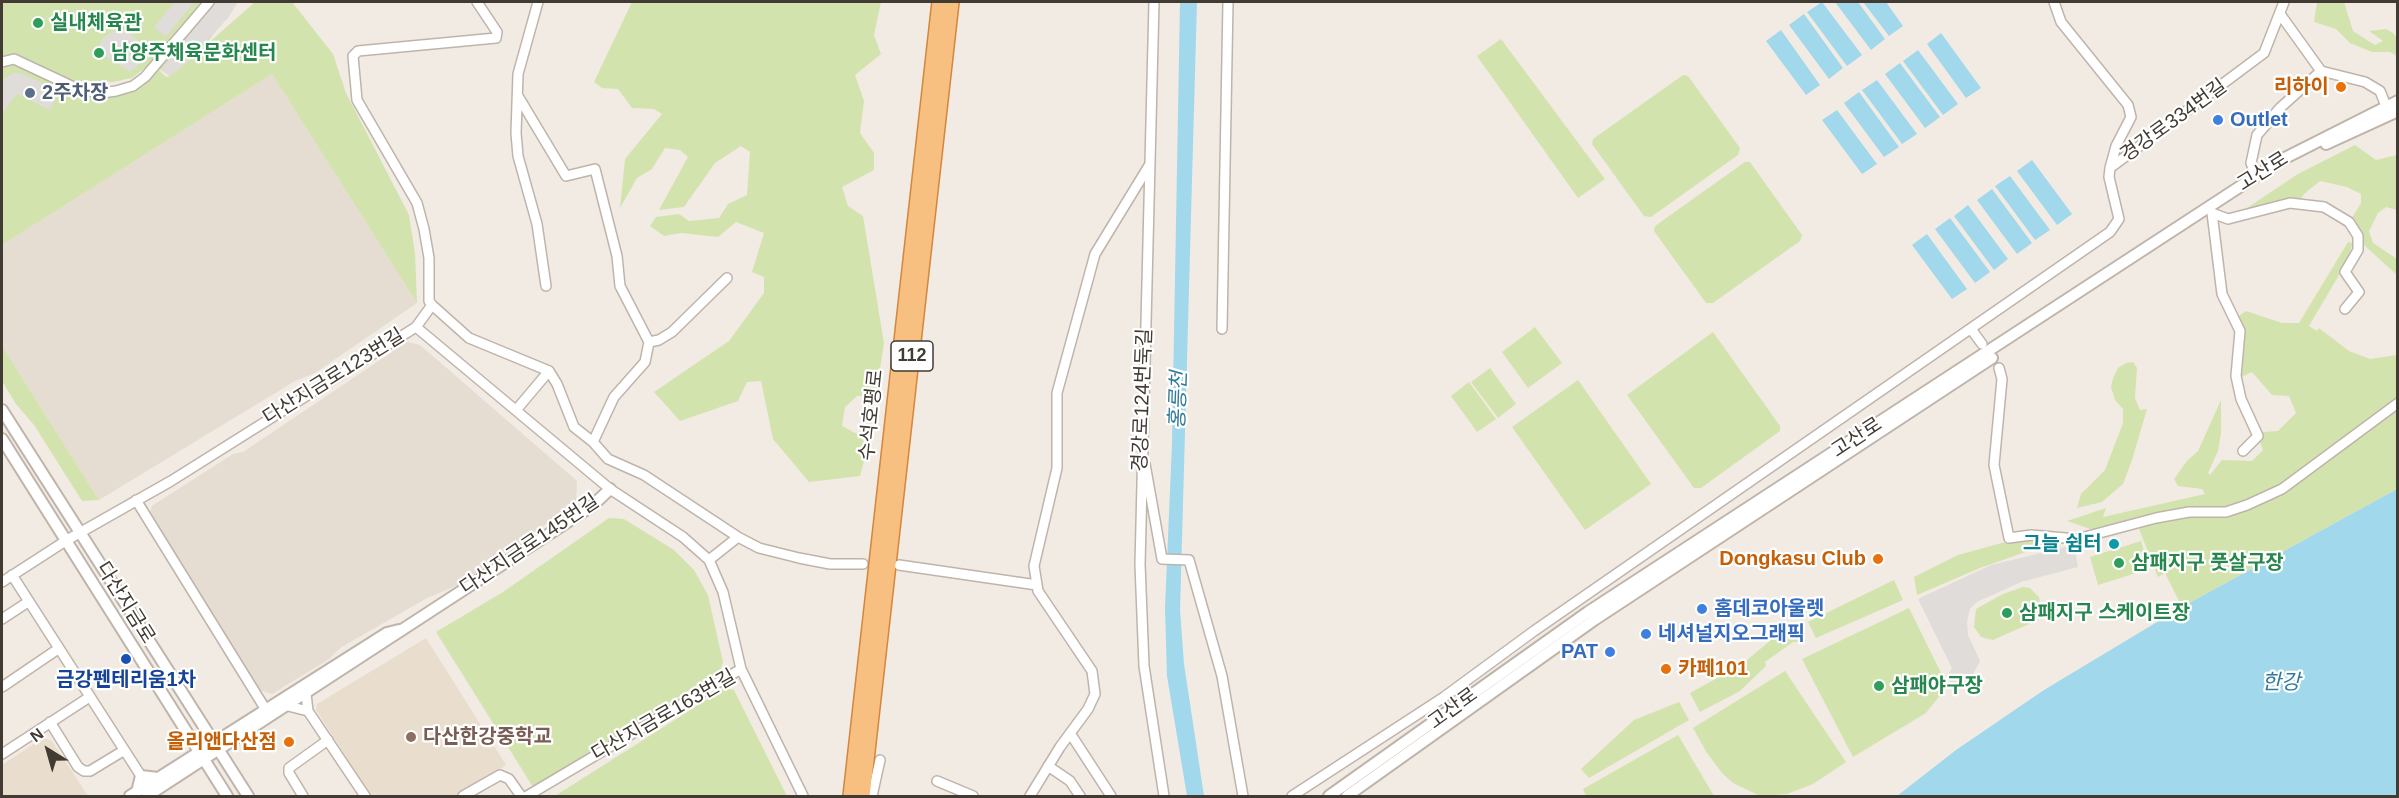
<!DOCTYPE html>
<meta charset="utf-8">
<style>
body{margin:0}
#map{position:relative;width:2399px;height:798px;overflow:hidden;background:#f1ebe4;font-family:Helvetica,sans-serif}
canvas{display:block}
.frame{position:absolute;inset:0;border:3px solid #423b34;pointer-events:none}
.north{position:absolute;left:18px;top:720px;width:60px;height:60px;-webkit-text-stroke:4px #fff;paint-order:stroke;rotate:323deg;font-size:16px;font-weight:700;line-height:24px;text-align:center;color:#423b34}
.north::after{content:'';display:block;margin:auto;width:21px;height:27px;background:#423b34;clip-path:polygon(50% 0,100% 100%,50% 72%,0 100%)}
</style>
<div id="map">
<canvas width="2399" height="798"></canvas>
<div class="frame"></div>
<div class="north">N</div>
</div>
<script>
const ctx = document.querySelector('canvas').getContext('2d');
ctx.lineJoin = 'round';
function fillPath(path, color) { ctx.fillStyle = color; ctx.fill(path, 'evenodd'); }
const shape = rows => new Path2D(rows.map(r => 'M' + r).join(''));
function stroke(path, color, width, dash) { ctx.strokeStyle = color; ctx.lineWidth = width; ctx.lineCap = dash ? 'butt' : 'round'; ctx.setLineDash(dash || []); ctx.stroke(path); }
function write(font, color, halo, rows, align = 'center') {
  ctx.font = font + ' Helvetica,"Noto Sans KR",sans-serif'; ctx.lineWidth = 4.5; ctx.setLineDash([]); ctx.textBaseline = 'middle'; ctx.strokeStyle = halo; ctx.fillStyle = color; for (const [text, x, y, turn = 0] of rows) {
    ctx.save(); ctx.translate(x, y); ctx.rotate((+turn || 0) * Math.PI / 180); ctx.textAlign = isNaN(turn) ? turn : align; if (halo) ctx.strokeText(text, 0, 0); ctx.fillText(text, 0, 0); ctx.restore();
  }
}
const residential = shape([
 [272,74,417,303,315,373,295,381,99,500,2,346,2,245],
 [407,342,420,345,577,481,576,503,458,585,427,598,340,648,329,659,272,694,260,690,149,516,152,506,233,454,243,452]
]);
const education = shape([
 [426,638,506,765,458,796,371,796,316,710,317,704],
 [43,738,52,741,88,796,2,796,2,765]
]);
const green = shape([
 [2,2,238,2,206,44,171,76,255,2,292,2,333,54,346,93,409,215,415,253,417,303,272,74,2,245],
 [151,63,170,76,166,77,158,69,140,85,120,96,87,97,60,91,70,81,113,82,132,78],
 [632,2,881,2,874,35,881,54,855,75,864,101,860,133,874,153,874,170,842,187,848,206,863,216,884,343,876,395,857,396,845,407,842,426,857,434,868,446,860,476,809,482,773,439,761,381,747,382,738,401,680,421,654,392,729,341,764,293,764,277,752,272,764,233,736,222,718,237,681,233,664,236,650,226,656,217,679,214,689,221,719,218,728,204,747,195,750,152,741,146,715,163,684,207,659,210,688,157,680,150,665,148,652,169,637,178,620,208,625,159,662,114,654,109,632,108,618,89,602,88,594,82],
 [2317,2,2344,2,2353,31,2375,45,2383,41,2369,31,2386,29,2393,33,2397,38,2397,56,2390,52,2372,52,2350,43,2336,29,2314,22],
 [1501,39,1605,179,1578,198,1477,56],
 [1683,75,1688,76,1740,148,1738,155,1651,217,1644,216,1592,144,1593,139],
 [2355,145,2376,160,2397,155,2397,210,2386,207,2378,213,2369,231,2373,243,2397,259,2397,275,2365,246,2358,230,2348,219,2352,218,2361,203,2361,194,2347,187,2320,181,2304,194,2299,202,2241,212,2298,174],
 [1745,162,1750,162,1802,235,1800,241,1713,303,1706,303,1654,231,1655,226],
 [2348,242,2353,243,2346,263,2309,326,2317,331,2319,328,2349,351,2370,359,2397,355,2397,489,2182,607,2165,573,2158,577,2139,529,2144,527,2140,519,2093,530,2067,521,2106,508,2103,517,2205,494,2202,489,2178,486,2174,479,2187,461,2198,451,2221,400,2221,433,2218,451,2208,473,2210,475,2222,460,2252,461,2263,450,2258,437,2263,432,2278,431,2296,413,2289,396,2272,395,2252,372,2237,379,2241,357,2235,319,2246,311,2282,323,2299,323],
 [1535,327,1562,363,1528,388,1502,352],
 [1713,332,1780,426,1780,431,1701,488,1694,488,1627,395],
 [2,346,99,500,82,501,34,425,16,404,2,381],
 [2133,362,2137,368,2135,398,2140,410,2147,409,2132,460,2123,484,2102,502,2077,508,2081,494,2105,470,2123,423,2123,409,2115,400,2111,387,2113,378,2118,368,2126,363],
 [1490,368,1516,404,1498,418,1471,382],
 [1578,380,1651,484,1585,530,1512,427],
 [1469,382,1496,419,1477,432,1451,396],
 [609,518,624,519,674,550,694,570,708,595,723,662,720,671,533,787,436,632,503,592],
 [2009,541,2057,541,1980,568,1917,595,1914,577,1958,555],
 [2141,541,2149,569,2098,585,2090,557],
 [1894,580,1903,600,1816,638,1808,622],
 [2023,587,2030,588,2039,597,2041,610,2038,617,2029,624,1993,640,1981,637,1974,627,1976,609,2003,594],
 [1909,608,1943,677,1941,694,1926,713,1853,757,1802,659],
 [1798,625,1806,641,1793,642,1765,662,1766,666,1740,691,1700,712,1690,693,1741,665,1777,635],
 [1785,671,1846,762,1813,784,1787,794,1760,796,1733,783,1722,773,1707,753,1693,728],
 [725,688,734,690,787,796,555,796],
 [1679,702,1689,720,1589,778,1581,769,1634,720],
 [1678,735,1714,796,1586,796,1583,789]
]);
const parking = shape([
 [175,2,194,2,166,37,154,27],
 [215,2,238,2,228,18,187,62,170,76,161,70],
 [121,27,153,52,130,72,106,57,92,57,104,37],
 [14,73,20,73,59,91,50,110,17,94,2,113,2,80],
 [2074,545,2078,567,2021,582,1977,602,1970,609,1967,621,1968,635,1980,661,1970,680,1954,690,1947,676,1952,668,1918,599,1991,565]
]);
const water = shape([
 [1180,2,1197,2,1180,610,1184,664,1204,796,1187,796,1167,676,1165,608,1172,443],
 [1822,2,1862,55,1847,66,1807,12],
 [1835,2,1858,2,1885,39,1871,50],
 [1863,2,1886,2,1903,26,1889,36],
 [1804,14,1843,68,1829,79,1789,25],
 [1781,30,1820,85,1806,95,1766,41],
 [1941,33,1981,88,1966,98,1927,44],
 [1918,50,1958,104,1943,115,1903,61],
 [1900,63,1940,117,1925,128,1885,74],
 [1877,80,1917,134,1902,144,1862,90],
 [1859,92,1899,147,1884,157,1844,103],
 [1837,110,1877,164,1862,174,1822,120],
 [2032,160,2072,214,2057,225,2017,171],
 [2010,176,2050,230,2035,240,1995,186],
 [1992,189,2032,243,2017,254,1977,200],
 [1968,205,2008,259,1994,270,1954,216],
 [1950,218,1990,272,1975,283,1935,229],
 [1927,234,1967,289,1952,299,1912,245],
 [2397,489,2397,796,1897,796,1956,750,2044,690,2182,607]
]);
const minor = shape([
 [538,2,518,74,516,133,518,156,537,224,546,286],
 [1154,2,1140,564,1144,666,1164,796],
 [2054,2,2061,22,2128,105,2131,117,2116,146,2110,168,2264,53,2284,2],
 [2280,14,2321,71,2365,82,2380,91,2386,106],
 [2,62,14,59,78,89,102,93,116,91,133,86,145,77,209,2],
 [518,96,566,176,595,169,617,256,620,286,649,342,645,362,614,397,593,442],
 [2256,176,2251,163,2257,135,2280,108,2321,71],
 [432,305,469,338,549,371,557,384,574,427,593,442,608,459,644,475,738,537,709,560],
 [416,327,432,305,429,301,429,258,424,229,417,203,357,100,353,56,358,51,496,38,497,32,477,2],
 [1222,329,1228,2],
 [1971,329,1982,344],
 [649,342,659,340,672,332,727,278],
 [1999,368,2002,379,1994,465,2009,538,2031,535,2077,539,2156,518,2189,512,2226,512,2247,505,2282,489,2398,403],
 [517,409,549,371],
 [2243,451,2258,436,2241,399,2236,376,2240,331,2222,294,2212,213,2228,219,2290,203,2324,207,2349,222,2358,236,2358,250,2345,272,2359,292,2345,309],
 [1145,464,1162,559,1189,560,1222,676,1243,796],
 [136,500,266,710],
 [738,537,759,548,799,558,830,564,863,564],
 [899,565,1037,585],
 [12,575,141,776],
 [2,582,67,540,171,481,416,327,610,489,683,537,709,560,723,592,741,669],
 [2,619,28,602],
 [2,687,58,649],
 [288,706,308,711,306,694],
 [308,711,365,796],
 [50,722,78,767,84,771,90,771,123,751],
 [1070,733,1111,796],
 [2,754,88,698],
 [1048,766,1070,781,1080,796],
 [937,781,973,796],
 [303,796,289,773,289,768,328,740],
 [463,796,500,775,509,779,521,796],
 [527,796,741,669,803,796],
 [872,796,880,760],
 [1030,796,1060,747,1088,709,1095,694,1092,671,1038,591,1034,566,1057,468,1057,393,1095,254,1150,164],
 [1292,796,1444,697,1534,631,2110,232,2119,219,2109,177,2110,168]
]);
const tertiary = shape([
 [2326,144,2398,111],
 [2,410,248,796],
 [2,439,227,796],
 [137,792,141,776,158,778],
 [130,796,387,633,399,630],
 [147,796,592,506,610,489],
 [1329,796,1588,612,2247,182,2283,159,2398,101],
 [1347,796,1594,620,1992,358]
]);
const trunk = shape([
 [851,796,940,2],
 [862,796,951,2]
]);
const markers = [
 [38,23,6,"#2e9e5b"],
 [99,53,6,"#2e9e5b"],
 [2341,87,6,"#e8710a"],
 [30,93,6,"#5c6f8a"],
 [2218,120,6,"#3f7fe0"],
 [2114,544,6,"#0f9aa8"],
 [1878,559,6,"#e8710a"],
 [2119,563,6,"#2e9e5b"],
 [1702,609,6,"#3f7fe0"],
 [2007,613,6,"#2e9e5b"],
 [1646,634,6,"#3f7fe0"],
 [1610,652,6,"#3f7fe0"],
 [126,659,6,"#1a4fb4"],
 [1666,669,6,"#e8710a"],
 [1879,686,6,"#2e9e5b"],
 [411,737,6,"#8d6e63"],
 [289,742,6,"#e8710a"]
];
const shields = [
 [912,356,42]
];
const shieldNames = [
 ["112",912,356]
];
const leisureNames = [
 ["실내체육관",50,23],
 ["남양주체육문화센터",111,53],
 ["삼패지구 풋살구장",2131,563],
 ["삼패지구 스케이트장",2019,613],
 ["삼패야구장",1891,686]
];
const foodNames = [
 ["리하이",2329,87],
 ["Dongkasu Club",1866,559],
 ["카페101",1678,669,"left"],
 ["올리앤다산점",277,742]
];
const serviceNames = [
 ["2주차장",42,93]
];
const shopNames = [
 ["Outlet",2230,120],
 ["홈데코아울렛",1714,609],
 ["네셔널지오그래픽",1658,634],
 ["PAT",1598,652,"right"]
];
const streetNames = [
 ["경강로334번길",2174,121,-36],
 ["고산로",2263,172,-32],
 ["다산지금로123번길",334,377,-32],
 ["경강로124번둑길",1143,400,-88],
 ["수석호평로",872,415,-84],
 ["고산로",1857,438,-33],
 ["다산지금로145번길",530,545,-34],
 ["다산지금로",125,603,58],
 ["고산로",1453,709,-36],
 ["다산지금로163번길",664,716,-30]
];
const cultureNames = [
 ["그늘 쉼터",2102,544]
];
const transitNames = [
 ["금강펜테리움1차",126,680]
];
const educationNames = [
 ["다산한강중학교",423,737]
];
const waterNames = [
 ["홍릉천",1179,400,-88],
 ["한강",2281,683]
];
fillPath(residential, '#e5dcd2');
fillPath(education, '#e9dece');
fillPath(green, '#d3e3ae');
fillPath(parking, '#dfdcd9');
fillPath(water, '#a2d8eb');
stroke(minor, '#bfb4aa', 12);
stroke(tertiary, '#bfb4aa', 14);
stroke(trunk, '#d4863b', 18);
stroke(minor, '#fff', 9);
stroke(tertiary, '#fff', 10);
stroke(trunk, '#f7c080', 15);
for (const [x, y, r, color] of markers) { const dot = new Path2D(); dot.arc(x, y, r, 0, 2 * Math.PI); ctx.fillStyle = color; ctx.fill(dot); stroke(dot, '#fff', 2); }
for (const [x, y, w] of shields) { const box = new Path2D(); box.roundRect(x - w / 2, y - 15, w, 30, 4.5); ctx.fillStyle = '#fff'; ctx.fill(box); stroke(box, '#423b34', 1.5); }
write('bold 18px', '#423b34', null, shieldNames);
write('bold 20px', '#27864d', '#fff', leisureNames, 'left');
write('bold 20px', '#c56008', '#fff', foodNames, 'right');
write('bold 20px', '#4e5e75', '#fff', serviceNames, 'left');
write('bold 20px', '#366cbe', '#fff', shopNames, 'left');
write('20px', '#423b34', '#fff', streetNames);
write('bold 20px', '#0d838f', '#fff', cultureNames, 'right');
write('bold 20px', '#164399', '#fff', transitNames);
write('bold 20px', '#785e54', '#fff', educationNames, 'left');
write('italic 21px', '#307b99', '#fff', waterNames);
</script>
